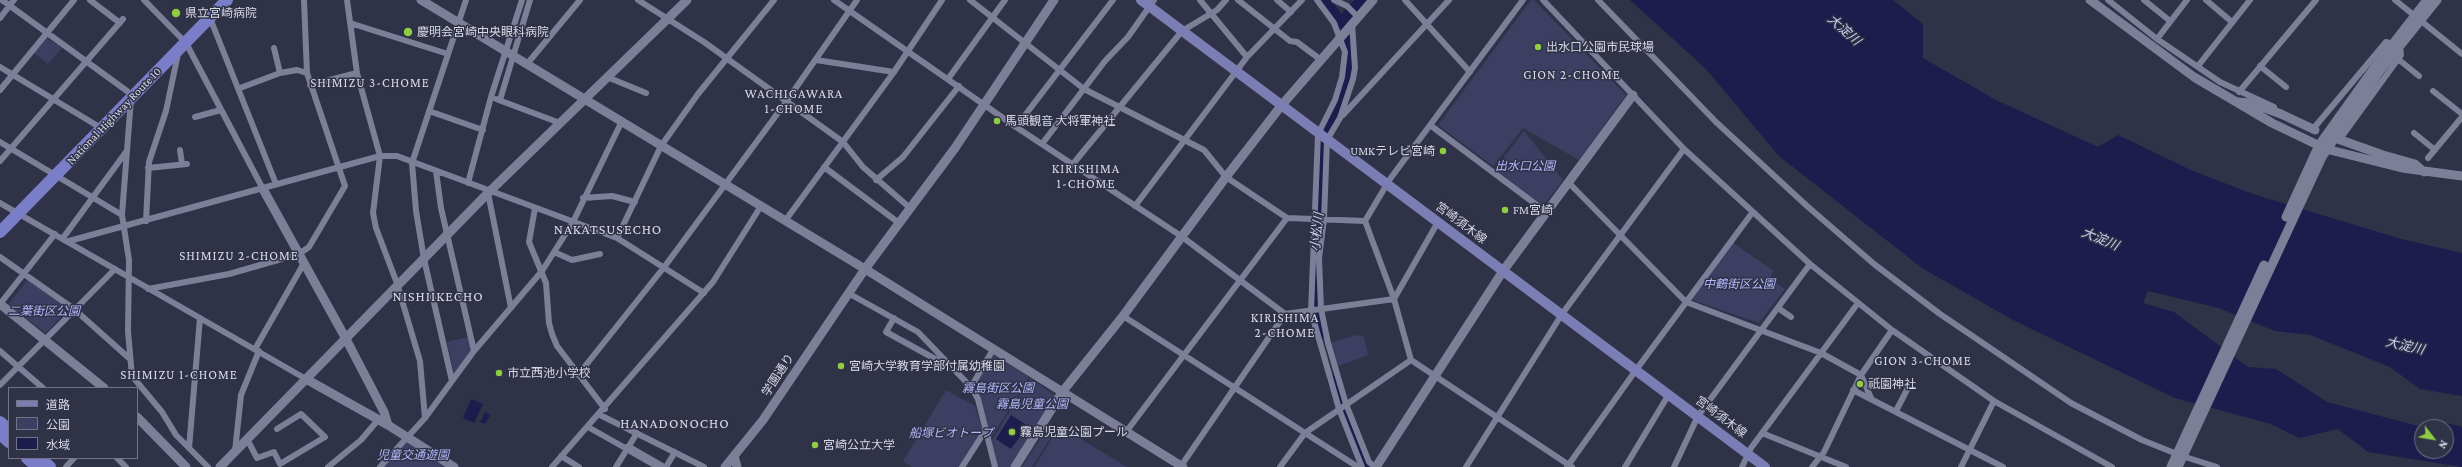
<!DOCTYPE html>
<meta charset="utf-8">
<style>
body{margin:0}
#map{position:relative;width:2462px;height:467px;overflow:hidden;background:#303247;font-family:"Crimson Pro","Noto Sans JP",serif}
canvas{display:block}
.legend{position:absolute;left:8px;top:387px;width:130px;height:72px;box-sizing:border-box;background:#303247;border:1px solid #737587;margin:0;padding:5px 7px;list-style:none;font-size:12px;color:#d7d9e7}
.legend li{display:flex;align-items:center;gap:8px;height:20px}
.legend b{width:20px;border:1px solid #737587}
.north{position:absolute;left:2414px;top:419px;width:40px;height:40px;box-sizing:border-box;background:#303247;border:1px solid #737587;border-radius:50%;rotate:121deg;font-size:11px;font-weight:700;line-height:16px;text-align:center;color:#d7d9e7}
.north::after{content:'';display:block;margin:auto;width:14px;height:18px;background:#8fcd42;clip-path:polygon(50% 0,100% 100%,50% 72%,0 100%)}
</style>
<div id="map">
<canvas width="2462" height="467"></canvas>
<ul class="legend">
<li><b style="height:5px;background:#7b7eb5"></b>道路</li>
<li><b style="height:11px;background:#3c3e62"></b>公園</li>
<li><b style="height:11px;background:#1e1b4d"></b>水域</li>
</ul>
<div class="north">N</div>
</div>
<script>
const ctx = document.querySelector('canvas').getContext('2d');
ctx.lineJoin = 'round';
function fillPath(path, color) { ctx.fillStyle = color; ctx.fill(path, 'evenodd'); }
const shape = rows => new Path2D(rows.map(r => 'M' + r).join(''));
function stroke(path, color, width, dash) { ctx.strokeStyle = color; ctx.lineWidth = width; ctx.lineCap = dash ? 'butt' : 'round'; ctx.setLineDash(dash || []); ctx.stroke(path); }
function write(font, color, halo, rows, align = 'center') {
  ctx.font = font + ' "Crimson Pro","Noto Sans JP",serif'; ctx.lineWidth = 3; ctx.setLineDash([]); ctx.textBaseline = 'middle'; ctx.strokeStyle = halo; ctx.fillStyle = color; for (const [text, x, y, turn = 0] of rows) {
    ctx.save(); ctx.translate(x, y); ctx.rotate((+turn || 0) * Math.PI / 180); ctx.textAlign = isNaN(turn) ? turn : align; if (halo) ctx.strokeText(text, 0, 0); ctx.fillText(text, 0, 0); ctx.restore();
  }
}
const green = shape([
 [1531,0,1534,0,1626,95,1579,160,1523,128,1493,166,1438,125],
 [47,38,62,48,48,64,34,53],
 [1524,131,1563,180,1543,206,1495,169],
 [1732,242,1774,271,1770,278,1785,289,1759,323,1689,299],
 [28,279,69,308,46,333,8,305],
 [1356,335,1364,336,1368,355,1336,367,1329,343],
 [468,337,471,351,454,374,447,342],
 [993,355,1029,377,990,440,974,388],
 [1030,378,1056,396,1011,467,997,467,991,442],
 [946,390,975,406,983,432,960,467,912,467,903,461],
 [1050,423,1057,428,1032,467,1022,467],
 [1060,426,1127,467,1034,467],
 [410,439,454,467,383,467]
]);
const water = shape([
 [1630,0,1893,0,1923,24,1923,58,1996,100,2098,147,2118,135,2193,171,2253,194,2401,239,2462,253,2462,396,2420,389,2390,367,2310,335,2275,331,2219,308,2148,291,2143,303,2174,312,2248,367,2276,369,2327,402,2422,427,2422,451,2446,451,2446,427,2423,427,2443,422,2462,427,2462,467,2368,452,2338,429,2299,438,2271,424,2175,398,2013,320,1922,268,1779,156,1705,68],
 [471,399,483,404,474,423,463,418],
 [485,412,490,415,485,424,480,422],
 [1011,415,1028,426,1011,449,996,439]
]);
const river = shape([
 [1341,22,1361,0],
 [1315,256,1320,216,1322,147,1329,122,1347,85,1350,68,1346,40,1341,22,1325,0],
 [1315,274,1318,324,1320,335],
 [1332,380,1366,467]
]);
const street = shape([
 [2,0,127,91],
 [90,0,120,23],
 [144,0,186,43,263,189],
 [347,0,357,73,380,156,373,213,376,228,398,286],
 [638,0,704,42,843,142,863,167,910,208],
 [834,0,1016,127,1181,236,1285,314,1394,299],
 [970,0,1084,89,1204,150,1226,177,1287,218,1365,221],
 [1200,0,1247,57],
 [1238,0,1290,41,1297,42,1321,60],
 [1277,0,1291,12],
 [1317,0,1334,23,1345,52,1342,77,1335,100,1318,134,1311,311,1339,409,1362,467],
 [1334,0,1347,6,1358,17],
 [1405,0,1470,72],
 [1543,0,1684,149,1810,264,1892,330,1994,401,2112,467],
 [1598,0,1716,122,1807,206,1874,264,1940,314,2071,403,2142,440,2182,456,2217,467],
 [2108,0,2157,39,2220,82,2274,107],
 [2144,0,2170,21],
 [2206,0,2232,22],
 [2395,0,2462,54],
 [0,18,14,0],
 [210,18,276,184],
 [350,23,448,54],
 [1352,24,1355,68,1353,79,1340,118,1327,140,1324,219,1319,258,1321,309,1328,343,1346,404,1369,462,1375,467],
 [2157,39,2187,0],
 [274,48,280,73],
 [2398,59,2419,76],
 [816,60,894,72],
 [527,64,580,0],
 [2198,66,2250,0],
 [2260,66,2286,87],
 [0,67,101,128],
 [607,77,646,93],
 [948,79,1005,0],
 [310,85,357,73],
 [240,88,280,73,297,70,307,73],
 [0,90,74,0],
 [2433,91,2462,114],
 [2239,92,2316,0],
 [131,99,122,215,129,260,128,331,132,376,162,412,176,435,208,467],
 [496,99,560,123],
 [500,100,530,0],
 [429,111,483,130],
 [1343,115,1449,0],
 [195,117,221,110],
 [1430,125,1546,212],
 [1016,127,1113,0],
 [2313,129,2386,42,2393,44],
 [2414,133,2435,150],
 [2340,139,2401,55,2400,47],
 [0,142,122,215],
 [1042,144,1105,61,1128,37,1154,0],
 [180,150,182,164],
 [2428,158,2462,117],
 [0,161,123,19],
 [1073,164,1182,31,1217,10,1226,0],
 [824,167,899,223],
 [148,168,187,164],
 [436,171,441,208,474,351],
 [876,180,903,157,959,86],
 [468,183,491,97,522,0],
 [1569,183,1686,302,1821,353,1861,375,1871,398],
 [488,193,511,308],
 [583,198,612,196,635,202],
 [0,203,306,379],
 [1135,206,1247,57,1302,0],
 [535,208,529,242,546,283,549,323,552,334,557,346,605,409],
 [146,221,149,162,166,111,178,54],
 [785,221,894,72,942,0],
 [1365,221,1394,299,1411,360,1572,467],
 [1365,221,1390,179,1523,0],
 [63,238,126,152],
 [617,238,661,146,698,94,774,0],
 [69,241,380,156,397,156,617,238,704,293],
 [554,252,572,260,600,254],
 [0,257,74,309,130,359],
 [424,259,416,211,412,163,466,0],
 [424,259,452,381],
 [398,287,420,361,425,418],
 [148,289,229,274,299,254,309,247,345,186,307,73,304,0],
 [848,293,918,332,971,387],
 [1394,299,1438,222],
 [0,304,55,234],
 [1778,308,1791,317],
 [1123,316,1358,467],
 [894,318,886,332,939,361,945,361],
 [994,348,971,387,978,399,995,467],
 [255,349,304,263],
 [0,351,43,388],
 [578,375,665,266,786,102,857,0],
 [0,385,115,269],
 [1853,390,2003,467],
 [1896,411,1911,382],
 [600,415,704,467],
 [588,427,627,449],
 [1126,432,1287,218],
 [1762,433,1846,467],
 [247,439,257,458,274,452,280,464,325,437,301,414,277,429],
 [189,448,200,318],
 [235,451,241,395,259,351],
 [561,456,579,467],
 [117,458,126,467],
 [1181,466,1285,314],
 [66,467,74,458],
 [328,467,361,440,378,420],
 [380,467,425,418,474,351,542,271,573,222,622,121],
 [552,467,713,282,761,206],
 [616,467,637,433],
 [666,467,675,452],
 [962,467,985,431],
 [1280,467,1305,433,1411,360],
 [1466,467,1562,314,1684,149],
 [1567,467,1636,370,1752,213],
 [1625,467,1669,394],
 [1674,467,1698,416,1810,264],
 [1742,467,1751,448,1858,303],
 [1812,467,1824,452,1861,375,1892,330],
 [1961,467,1994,401]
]);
const secondary = shape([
 [421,0,865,269,1183,467],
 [2090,0,2194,77,2272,123,2326,149,2402,168,2462,176],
 [2238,102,2251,103,2281,114,2315,130],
 [2335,138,2383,155,2415,164,2424,172],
 [263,189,346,339,384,412,388,425],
 [2286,217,2319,145,2374,68,2427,0],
 [0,304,104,388],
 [306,379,388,425,454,467],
 [137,417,186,467],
 [628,448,661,467],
 [734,456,737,467],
 [220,467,488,193,687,0],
 [725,467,763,420,865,269,955,148,1054,0],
 [1015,467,1063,391,1123,316,1226,177,1281,106,1373,0],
 [1376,467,1503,271,1633,95],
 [2171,467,2264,265],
 [2178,467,2322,157,2379,72,2437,0]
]);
const primary = shape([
 [1141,0,1765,467]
]);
const highway = shape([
 [0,232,227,0],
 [0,422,9,430],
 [0,434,9,442],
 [27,458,37,467],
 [40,458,50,467]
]);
const markers = [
 [176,13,5,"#8fcd42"],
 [408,32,5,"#8fcd42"],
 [1538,47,4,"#8fcd42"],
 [997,121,4,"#8fcd42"],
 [1443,151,4,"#8fcd42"],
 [1505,210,4,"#8fcd42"],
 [841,366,4,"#8fcd42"],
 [499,373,4,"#8fcd42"],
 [1860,384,4,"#8fcd42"],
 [1012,432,4,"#8fcd42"],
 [815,445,4,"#8fcd42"]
];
const poiNames = [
 ["県立宮崎病院",185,13],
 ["慶明会宮崎中央眼科病院",417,32],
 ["出水口公園市民球場",1546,47],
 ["馬頭観音 大将軍神社",1005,121],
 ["UMKテレビ宮崎",1435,151,"right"],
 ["FM宮崎",1513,210],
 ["宮崎大学教育学部付属幼稚園",849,366],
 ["市立西池小学校",507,373],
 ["祇園神社",1868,384],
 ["霧島児童公園プール",1020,432],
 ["宮崎公立大学",823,445]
];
const streetNames = [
 ["National Highway Route 10",114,116,-46],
 ["宮崎須木線",1461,223,37],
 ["学園通り",778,375,-57],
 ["宮崎須木線",1721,417,37]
];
const parkNames = [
 ["出水口公園",1525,166],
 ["中鶴街区公園",1739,284],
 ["二葉街区公園",44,311],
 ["霧島街区公園",998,388],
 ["霧島児童公園",1032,404],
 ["船塚ビオトープ",951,433],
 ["児童交通遊園",413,455]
];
const waterNames = [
 ["大淀川",1844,30,42],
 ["小松川",1317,232,-84],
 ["大淀川",2100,239,22],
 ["大淀川",2405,346,13]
];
const neighbourhoodNames = [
 ["GION 2-CHOME",1572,75],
 ["SHIMIZU 3-CHOME",370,83],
 ["WACHIGAWARA",794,94],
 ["1-CHOME",794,109],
 ["KIRISHIMA",1086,169],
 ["1-CHOME",1086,184],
 ["SHIMIZU 2-CHOME",239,256],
 ["KIRISHIMA",1285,318],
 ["2-CHOME",1285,333],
 ["GION 3-CHOME",1923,361],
 ["SHIMIZU 1-CHOME",179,375]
];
const quarterNames = [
 ["NAKATSUSECHO",608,230],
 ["NISHIIKECHO",438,297],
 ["HANADONOCHO",675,424]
];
fillPath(green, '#3c3e62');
fillPath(water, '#1e1b4d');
stroke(river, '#1e1b4d', 10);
stroke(street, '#7d7f99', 6);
stroke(secondary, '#7d7f99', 9);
stroke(primary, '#7b7eb5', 10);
stroke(highway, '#7a7ec8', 12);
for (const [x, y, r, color] of markers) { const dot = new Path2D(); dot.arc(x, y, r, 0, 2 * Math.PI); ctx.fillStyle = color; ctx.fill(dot); stroke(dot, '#303247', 1.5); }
write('12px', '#d7d9e7', '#303247', poiNames, 'left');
write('12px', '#d7d9e7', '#303247', streetNames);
write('italic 12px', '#b3b8fc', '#303247', parkNames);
write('italic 13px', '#cbcef1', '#303247', waterNames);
ctx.letterSpacing = '1px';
write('13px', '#d7d9e7', '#303247', neighbourhoodNames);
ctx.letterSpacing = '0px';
ctx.letterSpacing = '1px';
write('14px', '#d7d9e7', '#303247', quarterNames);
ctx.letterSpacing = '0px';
</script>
